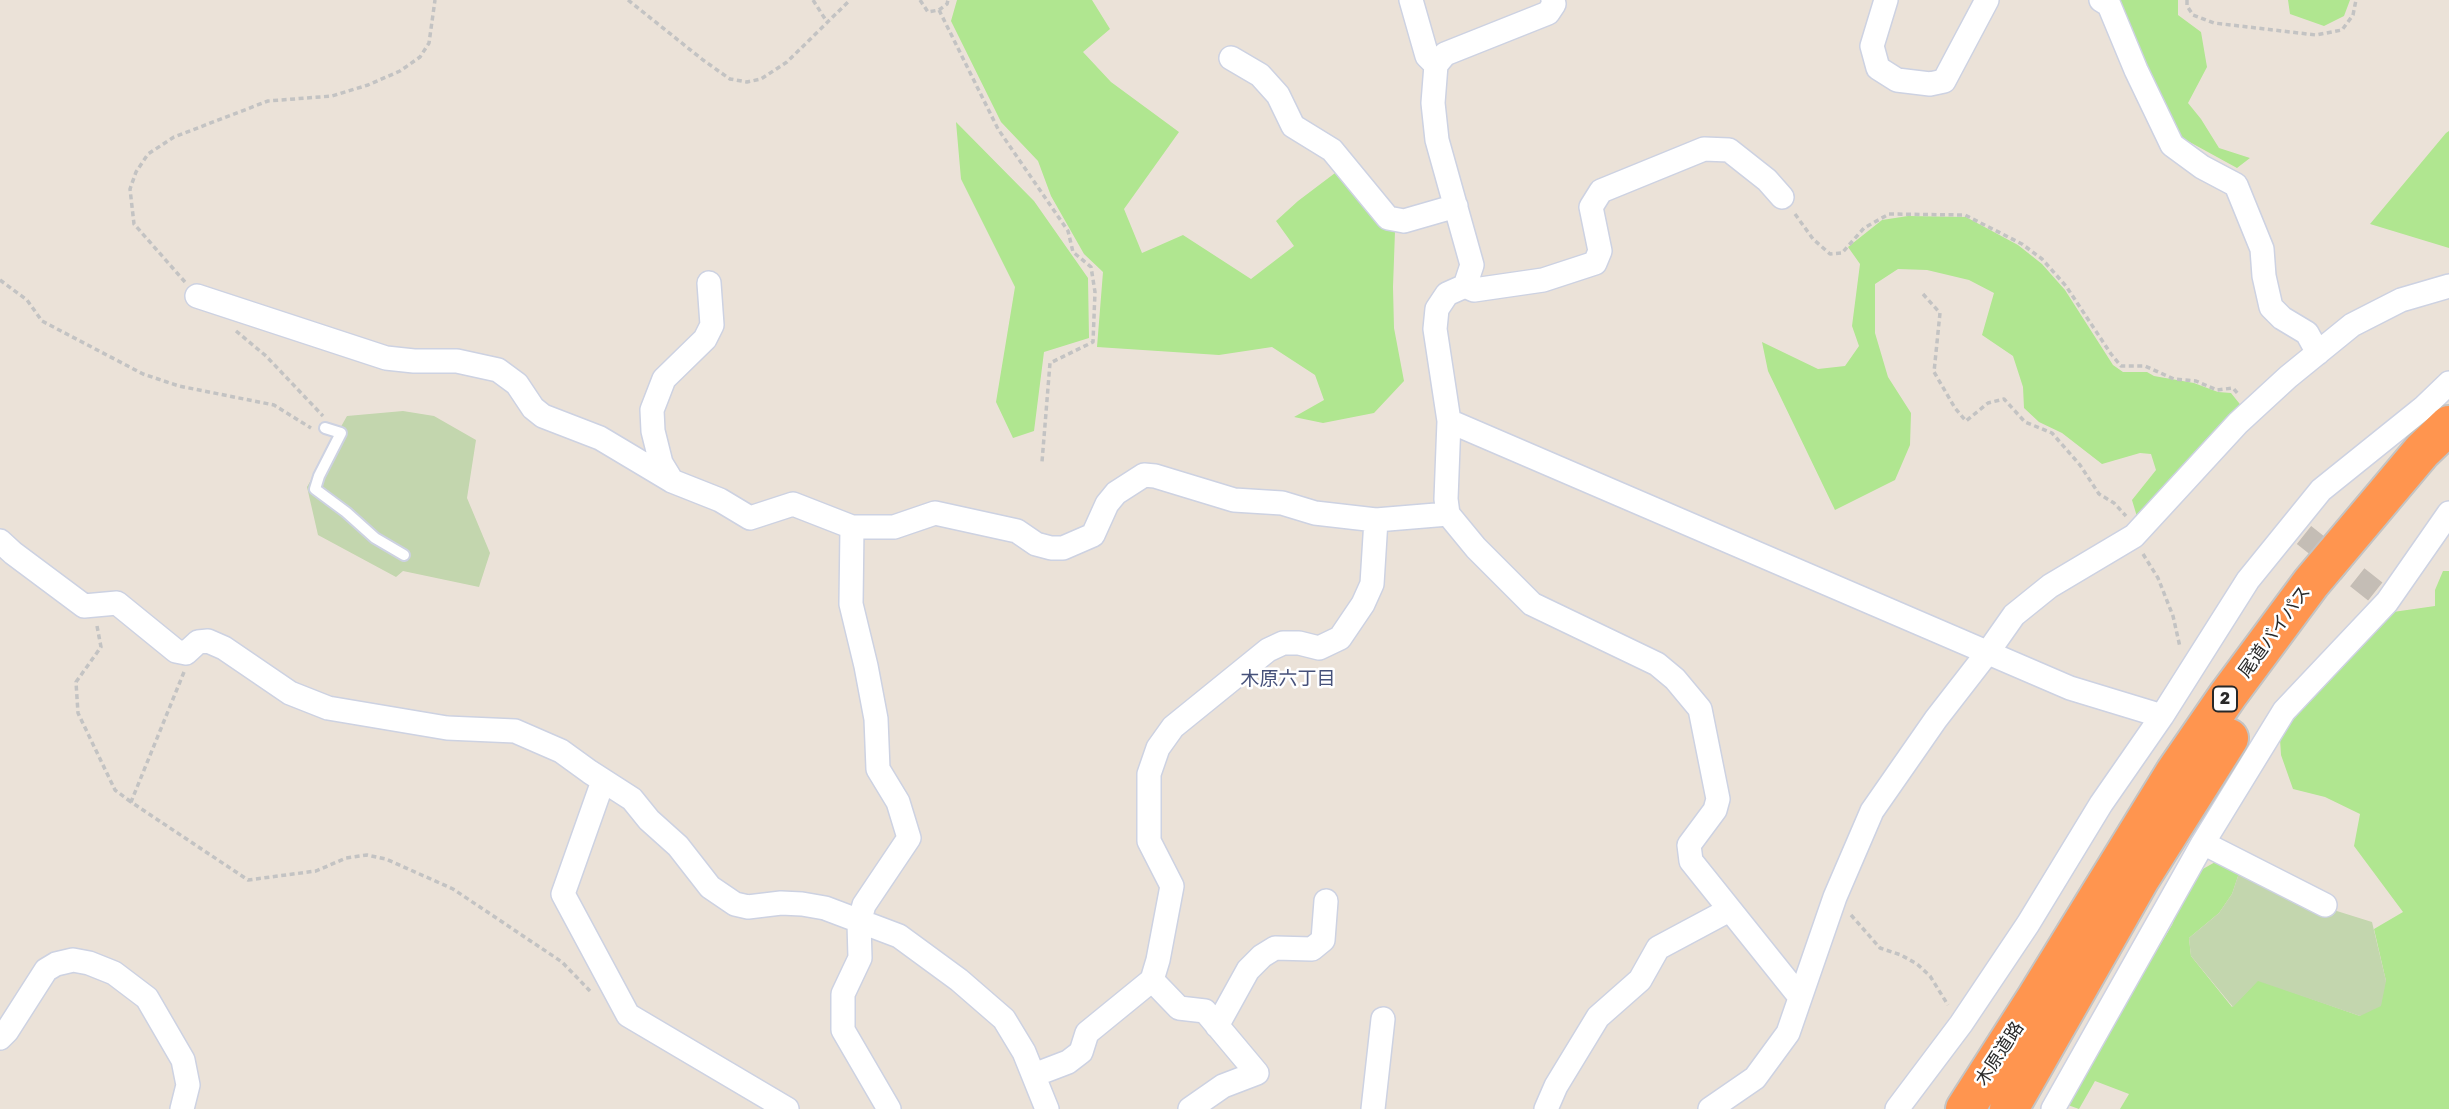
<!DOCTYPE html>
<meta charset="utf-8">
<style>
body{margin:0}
canvas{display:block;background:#ebe2d8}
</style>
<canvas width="2449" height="1109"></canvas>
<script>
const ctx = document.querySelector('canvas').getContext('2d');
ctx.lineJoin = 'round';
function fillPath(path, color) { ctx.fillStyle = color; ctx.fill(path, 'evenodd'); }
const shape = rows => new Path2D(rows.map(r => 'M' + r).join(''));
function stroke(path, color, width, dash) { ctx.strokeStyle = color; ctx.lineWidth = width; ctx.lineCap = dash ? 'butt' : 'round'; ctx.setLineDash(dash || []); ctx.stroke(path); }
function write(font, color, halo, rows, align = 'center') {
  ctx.font = font + ' Rubik,"Noto Sans JP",sans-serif'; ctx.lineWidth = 5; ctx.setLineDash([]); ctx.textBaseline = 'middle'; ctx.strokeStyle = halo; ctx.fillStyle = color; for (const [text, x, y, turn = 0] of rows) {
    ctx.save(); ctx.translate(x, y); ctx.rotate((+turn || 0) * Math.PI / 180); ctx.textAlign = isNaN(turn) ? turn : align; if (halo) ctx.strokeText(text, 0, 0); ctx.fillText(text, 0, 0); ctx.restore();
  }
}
const green = shape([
 [957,0,1092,0,1110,29,1083,52,1111,82,1179,132,1124,209,1142,253,1183,235,1251,279,1294,246,1276,221,1298,201,1339,170,1395,231,1393,287,1394,328,1404,381,1374,413,1323,423,1294,417,1324,400,1315,375,1272,347,1219,355,1097,347,1103,272,1084,254,1051,196,1038,161,1001,122,951,21],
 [2115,0,2178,0,2178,15,2201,32,2207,67,2188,103,2201,119,2219,148,2250,158,2237,168,2175,134],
 [2288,0,2350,0,2344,16,2324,26,2290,14],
 [956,122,1034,201,1088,278,1089,338,1044,352,1034,431,1013,438,996,402,1015,287,961,179],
 [2449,131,2449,248,2370,224,2446,133],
 [1908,216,1966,217,2018,245,2042,264,2065,290,2113,365,2123,372,2147,372,2154,376,2194,383,2218,392,2231,393,2243,408,2138,520,2132,500,2156,470,2151,454,2140,453,2102,464,2062,433,2039,422,2024,408,2023,387,2013,356,1982,335,1994,293,1969,280,1927,270,1898,269,1875,284,1875,333,1888,377,1911,413,1910,445,1895,480,1835,510,1768,371,1762,342,1818,369,1845,366,1859,346,1852,326,1860,264,1848,247,1882,220],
 [2443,571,2449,571,2449,1109,2120,1109,2129,1094,2095,1081,2079,1109,2065,1104,2172,925,2194,874,2217,861,2242,864,2232,894,2219,913,2189,938,2191,956,2232,1007,2258,980,2360,1016,2386,981,2374,929,2403,912,2354,846,2360,814,2325,797,2293,789,2281,755,2280,739,2297,713,2339,664,2393,612,2435,606,2435,590]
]);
const cemetery = shape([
 [403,411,434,416,476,440,467,498,490,553,479,587,403,571,396,577,318,535,307,487,347,416],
 [2242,864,2308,902,2372,922,2386,981,2381,1006,2360,1016,2258,981,2233,1007,2191,956,2189,938,2219,913,2232,894]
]);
const minorTunnel = shape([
 [2304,535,2377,593]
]);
const path = shape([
 [628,0,703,60,730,79,747,82,761,79,787,62,850,0],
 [813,0,827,22],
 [920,0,928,12,939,10,947,4,948,0],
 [2187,0,2187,6,2193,15,2214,23,2316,35,2342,30,2353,15,2356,0],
 [939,10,998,129,1068,231,1073,252,1091,267,1095,292,1093,342,1050,363,1042,462],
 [1795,214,1813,239,1830,254,1842,253,1864,228,1889,214,1965,215,2022,244,2042,259,2066,286,2111,354,2121,366,2145,366,2174,379,2196,381,2217,390,2233,388,2239,395],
 [0,280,27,300,42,321,143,374,179,386,274,405,311,428],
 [185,282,134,224,130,189,136,172,148,154,174,137,268,101,332,96,368,85,400,71,420,57,429,43,435,0],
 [1923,294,1940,313,1934,372,1955,408,1966,421,1988,403,2004,399,2025,422,2052,433,2080,465,2099,494,2114,503,2126,516],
 [236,331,266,356,323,416],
 [2143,554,2158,578,2173,616,2180,647],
 [97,626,101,647,76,682,78,713,115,790,131,802],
 [184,672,131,802,248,880,316,871,346,858,367,855,386,859,453,889,562,962,590,991],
 [1851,915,1880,948,1901,955,1917,964,1930,976,1948,1005]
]);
const service = shape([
 [325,428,341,433,319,476,315,489,346,512,375,538,404,555]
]);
const minor = shape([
 [1411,0,1427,56,1436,65],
 [1553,0,1554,4,1548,13,1445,54,1436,65,1433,103,1437,140,1472,265,1465,286,1447,294,1437,309,1435,329,1449,421,1446,499,1448,514,1476,548,1532,604,1657,664,1675,679,1700,709,1718,799,1715,810,1689,845,1691,861,1800,997],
 [1886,0,1872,46,1878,68,1897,80,1930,84,1944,81,1987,0],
 [2101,0,2109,5,2136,70,2172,145,2202,167,2236,185,2262,249,2264,276,2271,307,2282,318,2307,333,2318,353],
 [1231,58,1260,75,1278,95,1293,126,1332,150,1388,218,1404,221,1456,206],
 [1465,286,1474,290,1543,280,1595,263,1600,251,1591,207,1601,191,1704,149,1729,150,1767,180,1782,197],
 [197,296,386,358,414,361,457,361,498,370,517,384,533,408,543,416,600,438,672,481,720,500,750,518,793,504,852,527,894,527,935,513,1017,531,1036,544,1051,548,1063,548,1093,535,1107,504,1116,493,1144,475,1155,476,1234,500,1282,503,1315,513,1376,520,1448,514],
 [1449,421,2070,688,2162,716],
 [672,481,661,463,653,431,652,410,664,379,705,339,712,325,709,283],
 [852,527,851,604,866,666,876,719,878,769,898,802,909,838,864,905,859,923,860,958,843,994,843,1030,889,1109],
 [0,541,13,553,84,606,117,603,176,651,186,653,198,642,208,641,224,648,290,693,328,708,447,728,515,731,561,751,590,772,632,799,649,820,678,846,710,887,735,904,748,907,781,903,802,904,825,908,899,936,959,980,1004,1019,1024,1052,1047,1109],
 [603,781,563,894,628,1015,787,1109],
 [2203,843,2325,905],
 [1152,980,1179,1008,1205,1011,1257,1073,1223,1086,1190,1109],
 [1217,1026,1248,970,1262,956,1275,948,1312,949,1323,940,1326,901],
 [0,1038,7,1031,46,970,56,964,73,960,89,963,114,973,147,998,183,1060,188,1085,182,1109],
 [1034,1075,1068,1062,1081,1052,1087,1033,1152,980,1158,960,1172,886,1149,841,1149,774,1158,748,1173,727,1268,650,1283,643,1299,643,1319,648,1340,638,1363,604,1372,584,1376,520],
 [1373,1109,1383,1019],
 [1546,1109,1556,1086,1598,1017,1640,980,1658,948,1729,910],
 [1710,1109,1755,1078,1788,1033,1835,897,1872,811,1936,719,1988,652,2014,615,2050,586,2134,536,2238,423,2288,377,2352,325,2401,300,2449,286],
 [1897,1109,1961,1024,2028,924,2101,804,2162,716,2248,580,2321,490,2423,408,2449,383],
 [2053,1109,2203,843,2284,711,2387,602,2449,513]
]);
const motorway = shape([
 [1965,1109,2036,998,2175,772,2228,695,2311,583,2422,451,2449,425],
 [2009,1109,2140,879,2229,738]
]);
const shields = [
 [2225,699,24]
];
const shieldNames = [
 ["2",2225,699]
];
const streetNames = [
 ["尾道バイパス",2275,632,-54],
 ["木原道路",2000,1054,-57]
];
const neighbourhoodNames = [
 ["木原六丁目",1288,680]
];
fillPath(green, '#b0e690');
fillPath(cemetery, '#c3d6ae');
stroke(minorTunnel, '#c4bdb5', 23, [23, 11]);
stroke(service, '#cdd2e2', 14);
stroke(minor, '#cdd2e2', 26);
stroke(motorway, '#c3c3c3', 42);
stroke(path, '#c3c3c3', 3.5, [5, 3.5]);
stroke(service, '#fff', 10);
stroke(minor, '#fff', 23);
stroke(motorway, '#ff954f', 38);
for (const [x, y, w] of shields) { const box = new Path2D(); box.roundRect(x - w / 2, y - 12.5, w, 25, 5); ctx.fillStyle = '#fff'; ctx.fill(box); stroke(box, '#282828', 2); }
write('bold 16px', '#282828', null, shieldNames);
write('18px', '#282828', '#fff', streetNames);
write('19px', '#46517a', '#fff', neighbourhoodNames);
</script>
